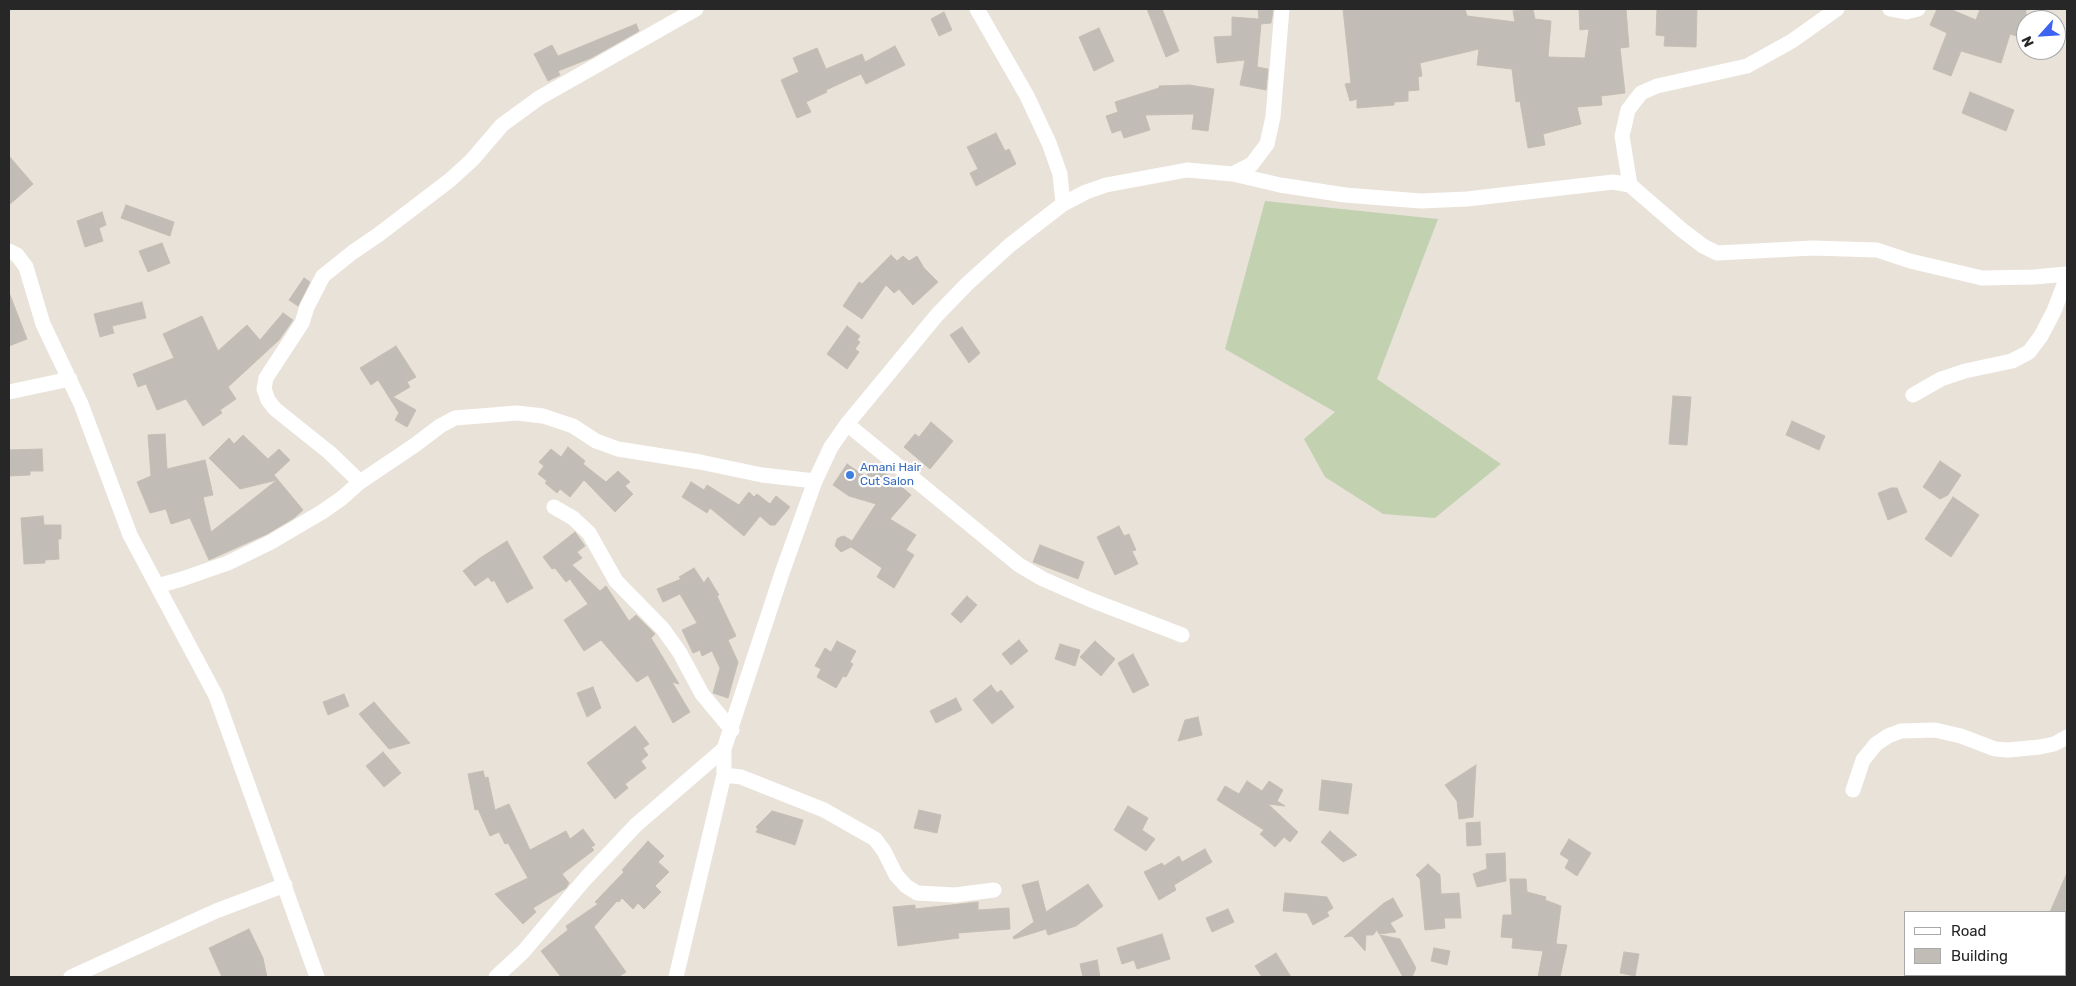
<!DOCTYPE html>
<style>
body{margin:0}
#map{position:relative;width:2076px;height:986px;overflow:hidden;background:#e9e2d9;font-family:Rubik,sans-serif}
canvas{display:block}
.frame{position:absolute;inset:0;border:10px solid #272727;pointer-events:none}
.legend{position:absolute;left:1904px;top:911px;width:162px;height:65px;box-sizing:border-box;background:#fff;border:1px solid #a9a9a9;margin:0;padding:6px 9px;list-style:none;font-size:15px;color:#272727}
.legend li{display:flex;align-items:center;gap:10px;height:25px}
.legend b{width:25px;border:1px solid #a9a9a9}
.north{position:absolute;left:2016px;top:10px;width:50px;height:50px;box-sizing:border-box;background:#fff;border:1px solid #a9a9a9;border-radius:50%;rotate:244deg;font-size:14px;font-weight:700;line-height:20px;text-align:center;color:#272727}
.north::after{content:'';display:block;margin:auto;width:18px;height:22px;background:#3d63f2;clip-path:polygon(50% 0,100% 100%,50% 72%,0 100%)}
</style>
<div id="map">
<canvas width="2076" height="986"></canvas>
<div class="frame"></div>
<ul class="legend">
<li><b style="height:6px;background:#fff"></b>Road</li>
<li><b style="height:14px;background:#c1bcb6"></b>Building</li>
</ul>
<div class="north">N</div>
</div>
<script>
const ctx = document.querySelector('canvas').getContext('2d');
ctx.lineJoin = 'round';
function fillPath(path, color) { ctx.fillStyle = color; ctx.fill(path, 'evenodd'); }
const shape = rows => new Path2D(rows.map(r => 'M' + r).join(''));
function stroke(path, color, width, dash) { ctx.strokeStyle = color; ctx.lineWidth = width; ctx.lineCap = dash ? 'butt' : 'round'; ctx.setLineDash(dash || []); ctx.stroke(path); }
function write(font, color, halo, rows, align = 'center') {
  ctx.font = font + ' Rubik,sans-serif'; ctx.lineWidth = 4.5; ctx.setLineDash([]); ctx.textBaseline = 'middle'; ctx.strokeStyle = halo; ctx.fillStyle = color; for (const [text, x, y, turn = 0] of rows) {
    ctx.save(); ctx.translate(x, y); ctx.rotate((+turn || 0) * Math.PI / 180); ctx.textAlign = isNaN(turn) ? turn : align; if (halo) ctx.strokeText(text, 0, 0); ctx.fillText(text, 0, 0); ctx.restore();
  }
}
const cemetery = shape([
 [1265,201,1438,219,1377,379,1501,464,1435,518,1383,514,1325,477,1304,439,1335,412,1225,349]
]);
const building = shape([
 [1147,9,1162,9,1179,51,1166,57,1147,9],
 [1258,9,1273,10,1271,23,1261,24,1257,67,1268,69,1266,90,1240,85,1245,60,1217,63,1214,37,1232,36,1232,17,1259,19,1258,9],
 [1343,9,1465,9,1467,16,1515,22,1513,11,1533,9,1535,19,1551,21,1548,57,1585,58,1589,29,1580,30,1579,9,1626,9,1629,47,1620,48,1625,93,1601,96,1602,105,1577,107,1581,124,1543,134,1545,145,1528,148,1520,101,1516,102,1512,69,1477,65,1479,49,1420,63,1422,76,1418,77,1419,90,1408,91,1408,101,1394,102,1394,105,1357,108,1357,99,1350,101,1345,84,1351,83,1343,9],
 [1657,9,1697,9,1696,47,1664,46,1665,36,1656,35,1657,9],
 [1937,9,1950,9,1976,20,1980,9,2026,9,2026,39,2010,34,2001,63,1961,51,1951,76,1933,69,1947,33,1930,25,1937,9],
 [944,12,952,30,939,36,931,19,944,12],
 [636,24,639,31,591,58,558,71,560,75,548,81,534,54,552,45,558,56,636,24],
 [1099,28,1114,61,1094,71,1079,37,1099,28],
 [895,46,905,65,866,84,861,74,826,90,827,92,806,102,811,112,797,118,781,80,799,72,793,58,817,48,826,69,862,54,865,62,895,46],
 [1189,85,1214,89,1208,131,1192,129,1194,114,1145,115,1150,130,1124,138,1121,130,1112,133,1106,116,1118,112,1115,102,1159,88,1159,86,1189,85],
 [1970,92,2014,110,2006,131,1962,113,1970,92],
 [996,133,1005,151,1009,149,1016,164,976,186,970,173,978,169,967,147,996,133],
 [9,156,33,184,9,205,9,156],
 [126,205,174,222,170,236,121,218,126,205],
 [102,212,106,225,99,228,103,241,85,247,77,221,102,212],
 [162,243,170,263,148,272,139,251,162,243],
 [891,255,897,261,903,256,909,261,917,256,924,268,938,282,913,305,899,289,894,293,886,285,862,319,843,306,859,282,862,284,891,255],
 [304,278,310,282,298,306,289,300,304,278],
 [10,295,27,339,9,346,9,296,10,295],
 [142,302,146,318,112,326,114,333,100,337,94,314,142,302],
 [283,313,293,320,279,340,228,387,236,399,220,410,222,413,203,426,186,399,157,410,146,384,138,387,133,374,174,358,163,334,202,316,218,351,247,325,260,340,283,313],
 [847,326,860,336,857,340,860,342,855,349,859,352,847,369,827,354,847,326],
 [962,327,980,353,969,363,950,335,962,327],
 [396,346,416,377,407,382,410,387,393,397,416,410,407,427,395,420,399,413,378,380,371,385,360,368,396,346],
 [1673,396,1691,397,1687,445,1669,444,1673,396],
 [1792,421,1825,436,1819,450,1786,435,1792,421],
 [931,422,953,441,930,469,904,447,915,434,919,437,931,422],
 [165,434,167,469,205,460,213,495,203,497,211,532,277,480,240,489,209,458,229,438,234,444,243,435,268,459,279,449,290,460,274,475,303,510,294,518,267,534,209,560,190,518,171,524,166,509,150,513,137,482,151,476,148,435,165,434],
 [568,447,585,461,583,464,606,482,618,471,630,482,625,486,633,494,615,512,584,480,570,497,560,489,557,493,545,483,547,481,538,474,544,466,539,462,551,449,561,457,568,447],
 [42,449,43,471,30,471,30,475,9,476,9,450,42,449],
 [1940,461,1961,475,1948,495,1940,499,1923,487,1940,461],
 [847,464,866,477,871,467,888,475,911,495,890,519,916,535,906,550,914,555,894,588,877,577,882,568,851,547,841,552,835,546,837,539,840,537,844,536,852,541,876,504,849,496,833,485,847,464],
 [691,482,704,490,707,485,739,505,749,492,754,497,757,494,770,504,776,496,790,507,775,525,770,525,760,516,744,536,710,508,707,513,682,497,691,482],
 [1891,488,1897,488,1907,512,1888,520,1878,493,1891,488],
 [1953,497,1979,515,1951,557,1925,539,1953,497],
 [43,516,44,525,61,525,61,539,58,539,59,559,45,560,45,563,24,564,21,518,43,516],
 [1119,526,1124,536,1129,534,1136,550,1132,551,1138,564,1115,575,1097,537,1119,526],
 [575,532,585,546,577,552,582,558,572,565,600,591,606,586,629,621,636,615,655,634,651,638,679,684,672,682,690,712,673,723,648,675,637,682,601,640,584,651,564,620,588,604,570,579,566,582,555,568,552,569,543,557,575,532],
 [507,541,533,588,507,603,494,580,492,582,488,577,475,586,463,571,480,558,507,541],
 [1040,545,1084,562,1078,579,1033,562,1040,545],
 [694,568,704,583,708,577,719,595,717,596,736,636,728,640,738,662,728,698,713,693,720,668,712,651,702,656,700,650,693,653,682,630,697,623,680,594,663,602,657,589,681,579,679,577,694,568],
 [967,596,977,605,961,623,951,614,967,596],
 [1019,640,1028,651,1011,665,1002,654,1019,640],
 [837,641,856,651,850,662,853,664,846,677,843,676,836,688,817,677,821,669,815,666,825,648,831,652,837,641],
 [1095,641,1115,659,1101,676,1080,657,1095,641],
 [1060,644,1080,650,1075,666,1055,659,1060,644],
 [1133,654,1149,685,1133,693,1118,663,1133,654],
 [991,685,997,693,1001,690,1014,707,992,724,973,700,991,685],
 [593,687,601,708,587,717,577,693,593,687],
 [344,694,349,706,328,715,323,702,344,694],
 [956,698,962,710,936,723,930,711,956,698],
 [374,702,392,723,410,743,389,749,359,714,374,702],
 [1198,717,1202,735,1178,741,1185,720,1198,717],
 [635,726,649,744,643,748,648,755,641,761,646,768,625,784,628,788,615,799,587,763,635,726],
 [383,752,401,773,384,787,366,766,383,752],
 [1476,765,1473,817,1459,819,1457,801,1445,785,1476,765],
 [483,771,485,778,488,777,495,810,509,804,530,850,566,831,570,839,583,829,595,845,591,847,594,850,562,874,569,883,566,888,533,908,536,912,523,924,495,894,528,878,508,843,505,844,499,832,490,836,478,809,475,810,468,774,483,771],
 [1322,780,1352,784,1348,814,1319,810,1322,780],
 [1247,781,1262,791,1269,781,1283,790,1277,801,1285,806,1268,804,1298,832,1290,842,1284,837,1275,847,1260,834,1264,830,1217,800,1225,786,1239,794,1247,781],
 [1128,806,1148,818,1142,830,1155,839,1146,851,1114,830,1128,806],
 [919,810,941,815,937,833,914,828,919,810],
 [772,811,803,820,795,845,756,832,758,829,756,827,772,811],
 [1480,822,1481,845,1467,846,1466,823,1480,822],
 [1330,831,1357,855,1343,862,1321,842,1330,831],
 [1569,839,1591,853,1577,876,1565,868,1569,860,1560,854,1569,839],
 [648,841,664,856,658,862,669,872,655,886,661,892,644,909,638,903,633,909,622,898,619,902,617,901,594,927,626,972,618,977,561,977,541,951,568,930,566,926,598,904,595,902,624,872,622,870,648,841],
 [1205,849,1212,862,1174,885,1176,890,1159,900,1144,872,1162,863,1164,866,1179,856,1182,862,1205,849],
 [1505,853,1506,881,1477,887,1473,874,1487,869,1486,854,1505,853],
 [1428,864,1440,875,1441,894,1459,893,1461,918,1444,918,1445,928,1425,930,1420,879,1416,875,1428,864],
 [2067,873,2067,912,2050,912,2067,873],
 [1510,879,1526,879,1527,892,1546,897,1545,900,1561,906,1556,944,1567,945,1560,977,1538,977,1543,951,1512,948,1513,938,1501,937,1503,915,1512,915,1510,879],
 [1038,881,1046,912,1088,884,1103,906,1076,926,1048,935,1046,929,1014,939,1013,937,1034,922,1022,885,1038,881],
 [1285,893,1327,897,1333,908,1327,912,1329,916,1313,925,1307,913,1283,911,1285,893],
 [1393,898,1403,916,1390,923,1396,932,1379,934,1377,930,1373,935,1366,935,1365,951,1352,936,1344,937,1384,903,1393,898],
 [978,902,978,910,1009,908,1010,929,958,933,959,938,898,946,893,907,915,905,915,909,978,902],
 [1228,909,1234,922,1212,932,1206,918,1228,909],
 [249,929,263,958,267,977,222,977,209,948,249,929],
 [1162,934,1170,959,1137,969,1134,960,1122,964,1117,948,1162,934],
 [1380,935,1400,939,1416,968,1412,977,1403,977,1380,935],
 [1434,948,1450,951,1447,965,1431,961,1434,948],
 [1624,952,1639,954,1635,976,1620,973,1624,952],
 [1276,953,1291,977,1262,977,1255,966,1276,953],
 [1097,960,1100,977,1083,977,1080,964,1097,960]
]);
const street = shape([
 [977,9,1027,96,1049,143,1060,174,1063,204],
 [1890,9,1906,12,1918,9],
 [1233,174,1280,185,1345,195,1421,201,1467,199,1613,182,1630,185,1682,230,1703,246,1717,253,1813,248,1877,250,1910,261,1982,278,2034,277,2067,274],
 [1630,185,1622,136,1628,110,1641,93,1657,86,1747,66,1792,41,1837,9],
 [9,251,17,255,26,267,43,324,81,404,130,535,216,696,317,977],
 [9,392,70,379],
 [1913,395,1941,379,1965,371,2012,361,2029,352,2041,336,2054,311,2067,277],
 [847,424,1019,565,1043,579,1091,600,1182,635],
 [360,482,330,453,275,409,268,400,264,389,266,378,302,323,307,307,323,276,353,252,378,235,450,180,472,160,502,125,539,98,696,9],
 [554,507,573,518,589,533,616,581,663,629,680,653,702,694,732,730],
 [157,586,182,579,228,563,271,542,322,512,342,498,360,482,415,445,440,426,455,418,517,413,543,416,573,426,596,441,618,449,700,462,762,475,815,481],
 [724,775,741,777,824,810,875,839,884,851,896,875,906,886,917,893,955,895,994,890],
 [1853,790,1863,760,1876,744,1888,736,1901,731,1935,730,1961,736,1995,749,2008,750,2040,747,2054,744,2067,737],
 [71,977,216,911,285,885],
 [496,977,523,952,586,878,636,825,724,749],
 [676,977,724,775,724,749,782,573,815,481,831,447,847,424,937,315,967,284,1010,245,1063,204,1086,192,1106,185,1187,170,1233,174,1252,164,1267,144,1273,117,1282,9]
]);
const markers = [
 [850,475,5,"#3f7fe0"]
];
const shopNames = [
 ["Amani Hair",860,468],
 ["Cut Salon",860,482]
];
fillPath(cemetery, '#c2d2b1');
fillPath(building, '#c1bcb6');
stroke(building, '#c4beb3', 1);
stroke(street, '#fff', 15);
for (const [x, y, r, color] of markers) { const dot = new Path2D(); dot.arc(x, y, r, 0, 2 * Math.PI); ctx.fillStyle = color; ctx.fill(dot); stroke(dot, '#fff', 2); }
write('12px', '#366cbe', '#fff', shopNames, 'left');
</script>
